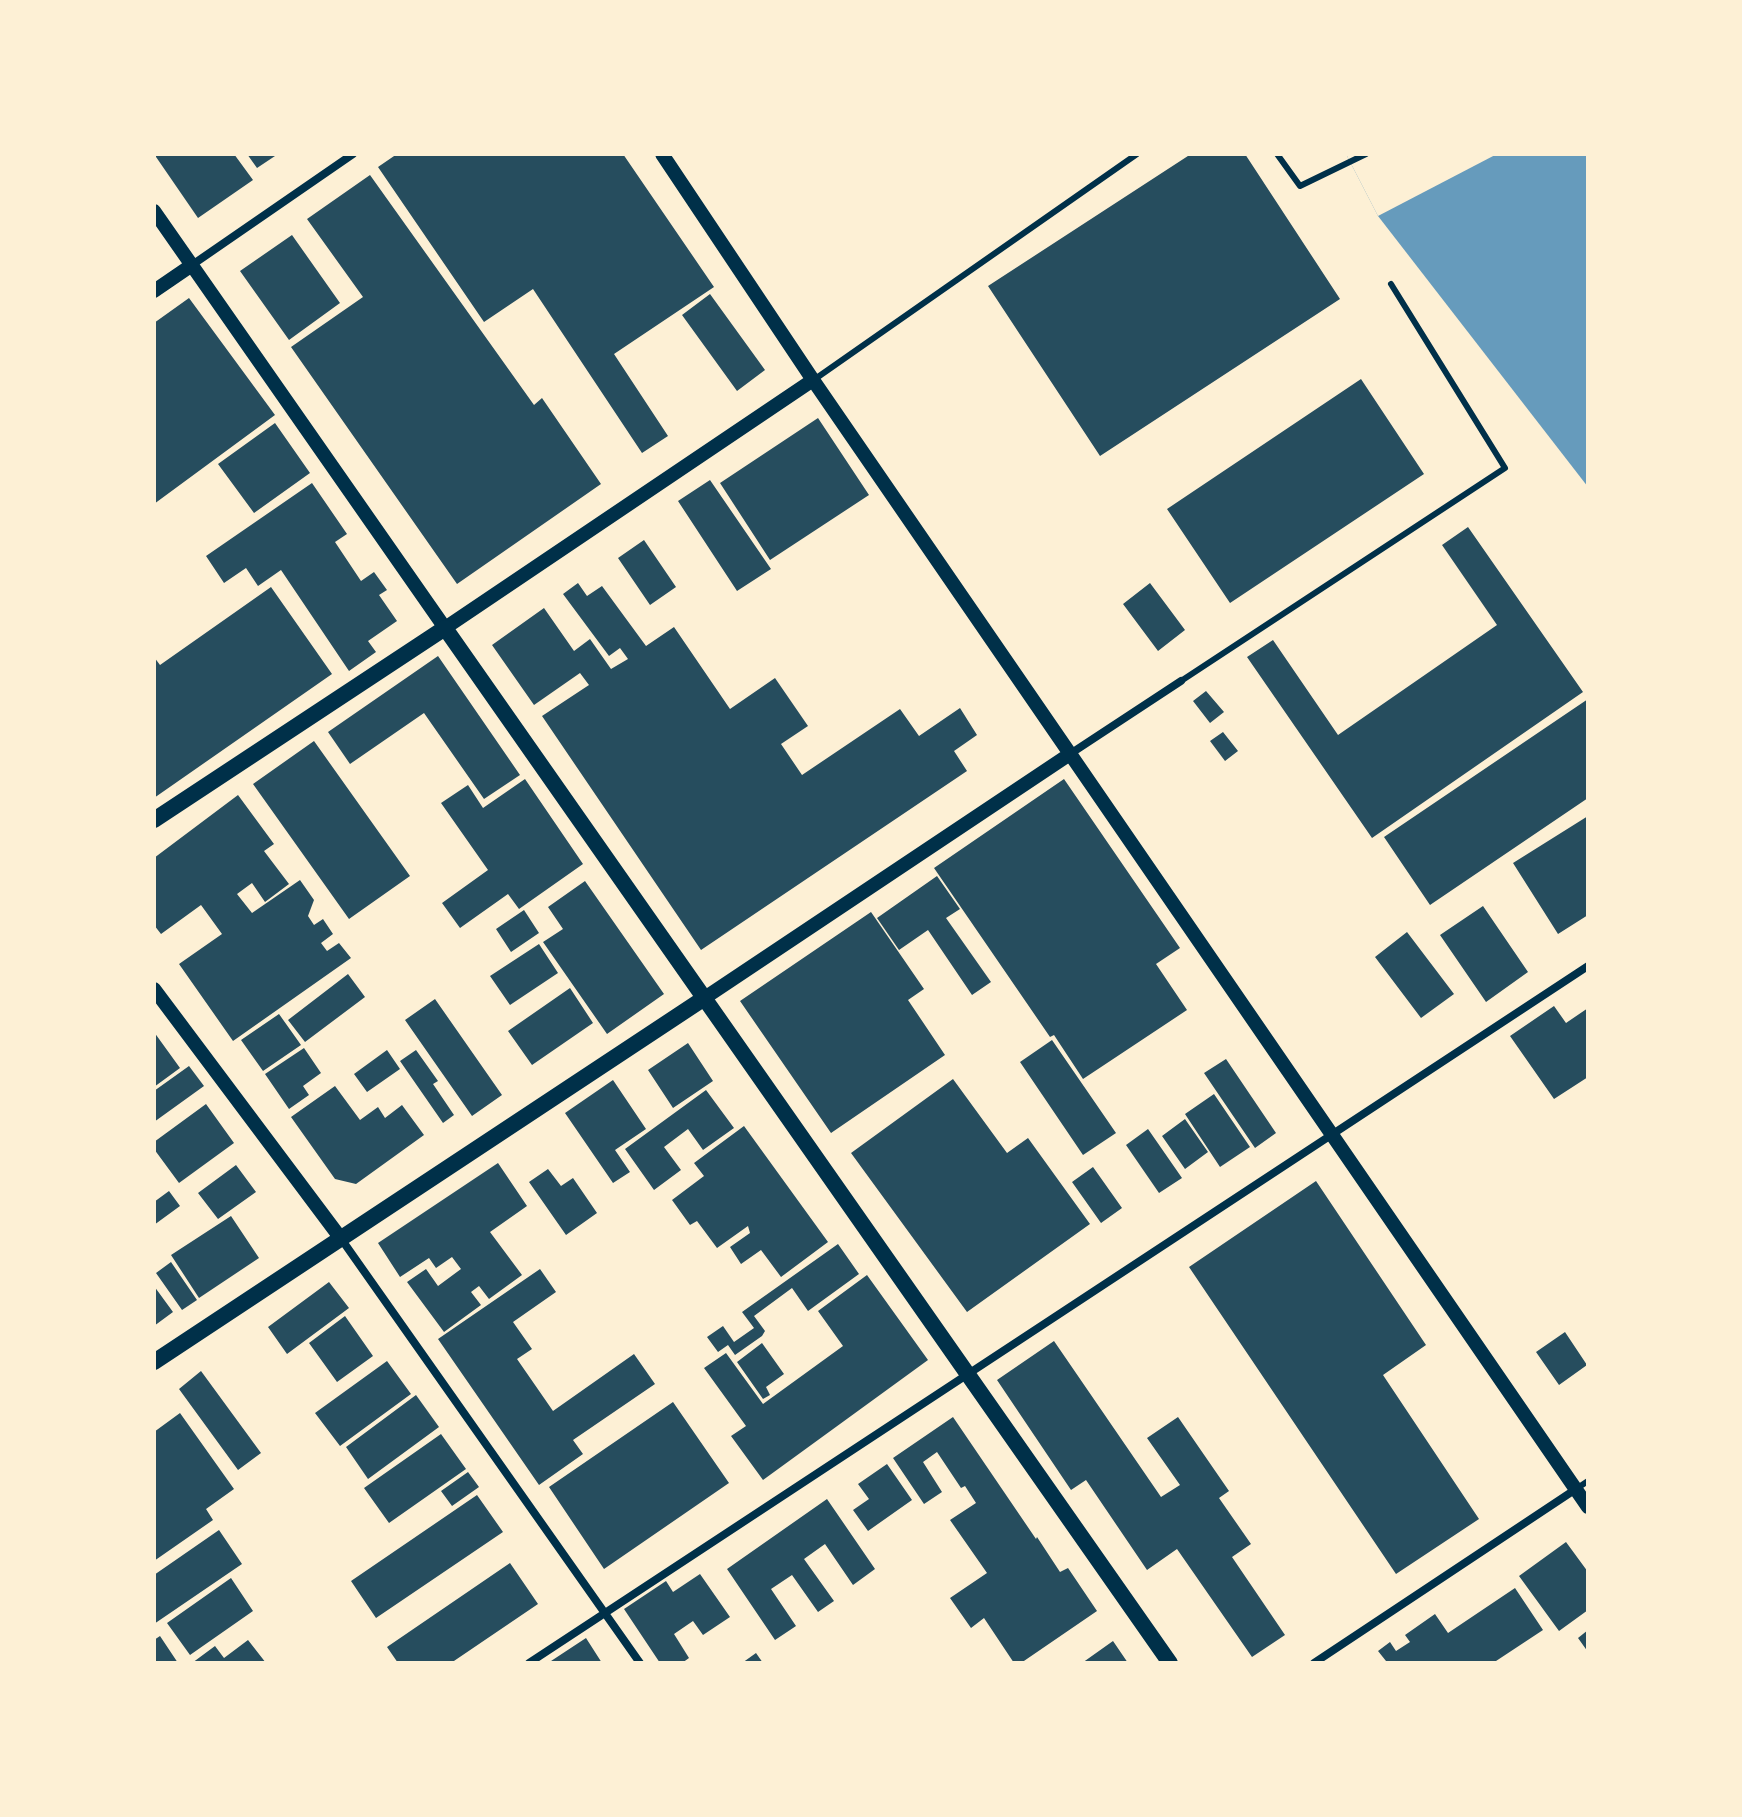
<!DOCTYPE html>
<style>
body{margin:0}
#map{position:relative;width:1742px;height:1817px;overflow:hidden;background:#fdf0d5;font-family:"Nunito Sans",sans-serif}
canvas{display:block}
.frame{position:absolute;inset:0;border:156px solid #fdf0d5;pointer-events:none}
</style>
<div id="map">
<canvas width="1742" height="1817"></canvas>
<div class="frame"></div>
</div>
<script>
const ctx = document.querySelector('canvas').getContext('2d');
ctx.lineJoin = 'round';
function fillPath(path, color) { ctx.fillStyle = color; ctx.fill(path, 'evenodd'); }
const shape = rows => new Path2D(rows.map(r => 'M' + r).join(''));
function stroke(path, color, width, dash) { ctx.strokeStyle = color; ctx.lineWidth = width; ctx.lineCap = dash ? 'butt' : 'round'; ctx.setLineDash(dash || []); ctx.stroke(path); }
const water = shape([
 [1346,154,1588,154,1588,487,1378,216]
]);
const pier = shape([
 [1346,154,1497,154,1378,216]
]);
const building = shape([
 [154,154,234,154,253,180,198,218],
 [247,154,278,154,257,168],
 [397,154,623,154,714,287,614,354,668,436,642,453,533,289,484,322,378,167],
 [1191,154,1245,154,1340,299,1100,456,988,286],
 [370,175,534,405,542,398,601,484,457,584,291,347,363,297,307,219],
 [292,235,340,303,289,340,240,271],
 [710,294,765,370,737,391,682,315],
 [189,298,275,415,154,504,154,323],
 [1361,379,1424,474,1230,603,1167,509],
 [818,418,869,495,770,560,720,483],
 [275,423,310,473,254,513,218,464],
 [710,480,771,569,737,591,678,501],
 [312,483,347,534,335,542,361,581,374,572,387,590,379,595,397,621,368,641,376,652,349,671,281,570,258,586,246,568,224,583,206,556],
 [1468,527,1583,692,1372,838,1247,657,1273,640,1338,735,1497,625,1442,545],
 [644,540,676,587,650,605,618,558],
 [578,583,587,596,602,586,646,646,674,627,730,709,775,678,808,726,781,744,802,775,900,709,919,736,960,708,977,735,954,751,967,771,701,950,542,716,589,685,580,673,534,705,492,645,544,608,574,651,590,639,611,669,628,659,620,648,609,656,563,594],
 [1150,583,1185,630,1158,651,1123,604],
 [271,587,332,674,154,798,154,657,160,665],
 [438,656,520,775,484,799,424,713,350,764,328,732],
 [1206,691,1224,712,1210,723,1193,701],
 [1588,699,1588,798,1430,905,1384,837],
 [1223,732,1238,751,1225,761,1210,741],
 [314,741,410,876,349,919,253,784],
 [525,779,583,864,519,909,508,894,460,928,442,903,488,870,441,803,468,785,483,808],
 [1064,779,1180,948,1156,964,1187,1010,1083,1079,1054,1035,1050,1037,934,868],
 [238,795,274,844,264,851,289,884,265,902,252,883,237,894,252,913,300,880,314,900,308,916,314,925,323,919,333,934,321,943,327,951,339,943,351,958,233,1041,179,964,222,934,201,905,161,934,154,925,154,858],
 [1588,816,1588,915,1558,934,1513,863],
 [937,876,960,909,946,918,991,982,972,995,928,930,899,950,877,918],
 [585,881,664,994,607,1034,543,942,563,929,548,907],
 [1483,906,1528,972,1486,1002,1440,935],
 [524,910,539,933,511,952,496,929],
 [871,912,924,989,908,1000,945,1055,831,1133,740,1001],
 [1407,932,1454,994,1421,1018,1375,957],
 [539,944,558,973,510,1005,490,976],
 [348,974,365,997,305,1042,288,1020],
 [570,988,593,1023,532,1065,508,1031],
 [435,999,502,1095,472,1116,405,1020],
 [1554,1006,1566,1023,1588,1008,1588,1077,1554,1099,1510,1036],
 [279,1014,301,1045,263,1071,241,1040],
 [154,1032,180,1068,154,1087],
 [1052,1040,1116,1133,1083,1155,1020,1062],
 [688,1043,713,1081,673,1108,648,1070],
 [304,1048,321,1073,303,1086,309,1095,289,1109,265,1074],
 [387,1050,400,1069,367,1092,354,1074],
 [416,1050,438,1081,433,1084,454,1115,443,1123,400,1061],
 [1226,1059,1276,1133,1255,1148,1204,1073],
 [189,1066,204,1086,154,1122,154,1091],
 [953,1079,1007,1153,1028,1138,1090,1224,967,1312,851,1153],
 [613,1080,646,1129,615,1150,630,1172,613,1183,565,1113],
 [335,1086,360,1120,378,1107,385,1118,402,1105,424,1135,356,1184,335,1179,291,1117],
 [706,1090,734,1128,703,1150,688,1129,664,1147,681,1170,654,1190,625,1149],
 [1214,1094,1250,1147,1220,1167,1185,1114],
 [206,1104,234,1143,179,1183,154,1149,154,1142],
 [1185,1119,1208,1152,1185,1169,1162,1136],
 [744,1126,828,1242,781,1277,761,1250,741,1264,730,1247,750,1233,748,1226,717,1248,697,1221,690,1225,672,1200,704,1176,694,1163],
 [1148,1129,1182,1178,1159,1193,1126,1145],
 [498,1163,527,1206,490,1232,522,1275,489,1299,479,1286,471,1292,481,1305,444,1332,407,1282,426,1269,438,1286,461,1269,452,1257,436,1268,429,1258,400,1277,378,1243],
 [236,1165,256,1192,218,1219,198,1193],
 [1093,1167,1122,1208,1101,1223,1072,1182],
 [548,1169,561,1186,573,1178,597,1213,566,1235,529,1182],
 [1316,1181,1426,1345,1383,1375,1479,1519,1396,1574,1189,1267],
 [169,1191,180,1206,154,1225,154,1202],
 [231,1216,259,1258,199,1298,171,1255],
 [838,1244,859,1274,808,1311,792,1288,754,1316,765,1331,762,1336,735,1355,728,1345,718,1352,707,1337,723,1326,734,1342,754,1328,742,1312],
 [171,1262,197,1300,182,1310,156,1273],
 [540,1269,556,1292,513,1322,532,1349,517,1359,553,1411,634,1354,655,1384,573,1440,583,1454,539,1485,438,1339],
 [867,1275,928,1360,763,1480,731,1436,746,1426,704,1368,726,1353,763,1404,843,1346,818,1311],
 [329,1282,349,1308,287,1354,268,1327],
 [154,1286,173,1312,154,1326],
 [345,1316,373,1356,337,1382,309,1343],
 [1565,1332,1587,1365,1559,1385,1536,1352],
 [1054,1341,1161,1497,1180,1485,1147,1438,1178,1417,1229,1491,1219,1498,1251,1544,1232,1557,1285,1635,1252,1657,1177,1549,1147,1570,1086,1480,1071,1490,997,1380],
 [762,1343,784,1374,766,1387,770,1395,763,1399,737,1362],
 [387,1361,411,1394,340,1446,315,1413],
 [201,1371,261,1453,238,1470,179,1389],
 [416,1395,439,1427,368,1479,346,1447],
 [673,1402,729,1483,604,1569,549,1487],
 [180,1413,234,1489,206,1509,213,1520,154,1561,154,1432],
 [953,1417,1036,1539,1037,1537,1060,1572,1068,1568,1097,1611,1021,1663,1014,1663,984,1618,971,1628,950,1598,987,1573,950,1520,976,1503,965,1486,961,1488,937,1452,923,1462,942,1492,924,1504,893,1458],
 [441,1434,466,1469,389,1523,364,1488],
 [887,1464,912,1500,868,1531,853,1510,869,1499,858,1484],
 [468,1472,479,1487,452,1506,441,1491],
 [477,1495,503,1532,376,1618,351,1581],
 [827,1499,875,1569,853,1585,825,1544,804,1559,834,1601,818,1612,792,1575,771,1589,796,1626,775,1640,727,1569],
 [219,1530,242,1564,154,1624,154,1575],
 [1566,1542,1588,1572,1588,1610,1559,1631,1519,1576],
 [510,1563,538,1604,451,1663,398,1663,387,1647],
 [700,1574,730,1617,703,1635,693,1621,674,1634,689,1658,682,1663,660,1663,624,1609,666,1581,673,1592],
 [231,1578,253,1611,190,1655,167,1623],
 [1515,1588,1543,1630,1493,1663,1382,1663,1386,1661,1378,1651,1390,1642,1396,1651,1410,1642,1405,1635,1435,1614,1448,1633],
 [1588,1630,1588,1652,1578,1638],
 [160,1636,178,1663,154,1663,154,1640],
 [586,1638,602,1663,548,1663],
 [248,1640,266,1663,192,1663,215,1646,224,1658],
 [1113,1641,1128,1663,1082,1663],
 [756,1653,763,1663,742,1663]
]);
const service = shape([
 [1277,154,1300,186,1366,154],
 [815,379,1137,154],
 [1181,681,1505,468,1391,284],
 [1576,1489,1588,1481]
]);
const minor = shape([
 [192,265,353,154],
 [1070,754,1181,681],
 [342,1240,640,1663],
 [529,1663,1588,966],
 [1314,1663,1576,1489]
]);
const tertiary = shape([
 [662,154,813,380,1588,1507],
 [154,211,445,628,813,380],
 [154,291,192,265],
 [154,989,342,1240],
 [703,999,1070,754]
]);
const secondary = shape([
 [154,820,445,628,1170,1663],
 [154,1362,703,999]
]);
fillPath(water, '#669bbc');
fillPath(pier, '#fdf0d5');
fillPath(building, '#264d5e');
stroke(service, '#003049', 6);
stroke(minor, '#003049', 8);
stroke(tertiary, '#003049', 14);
stroke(secondary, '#003049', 16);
</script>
